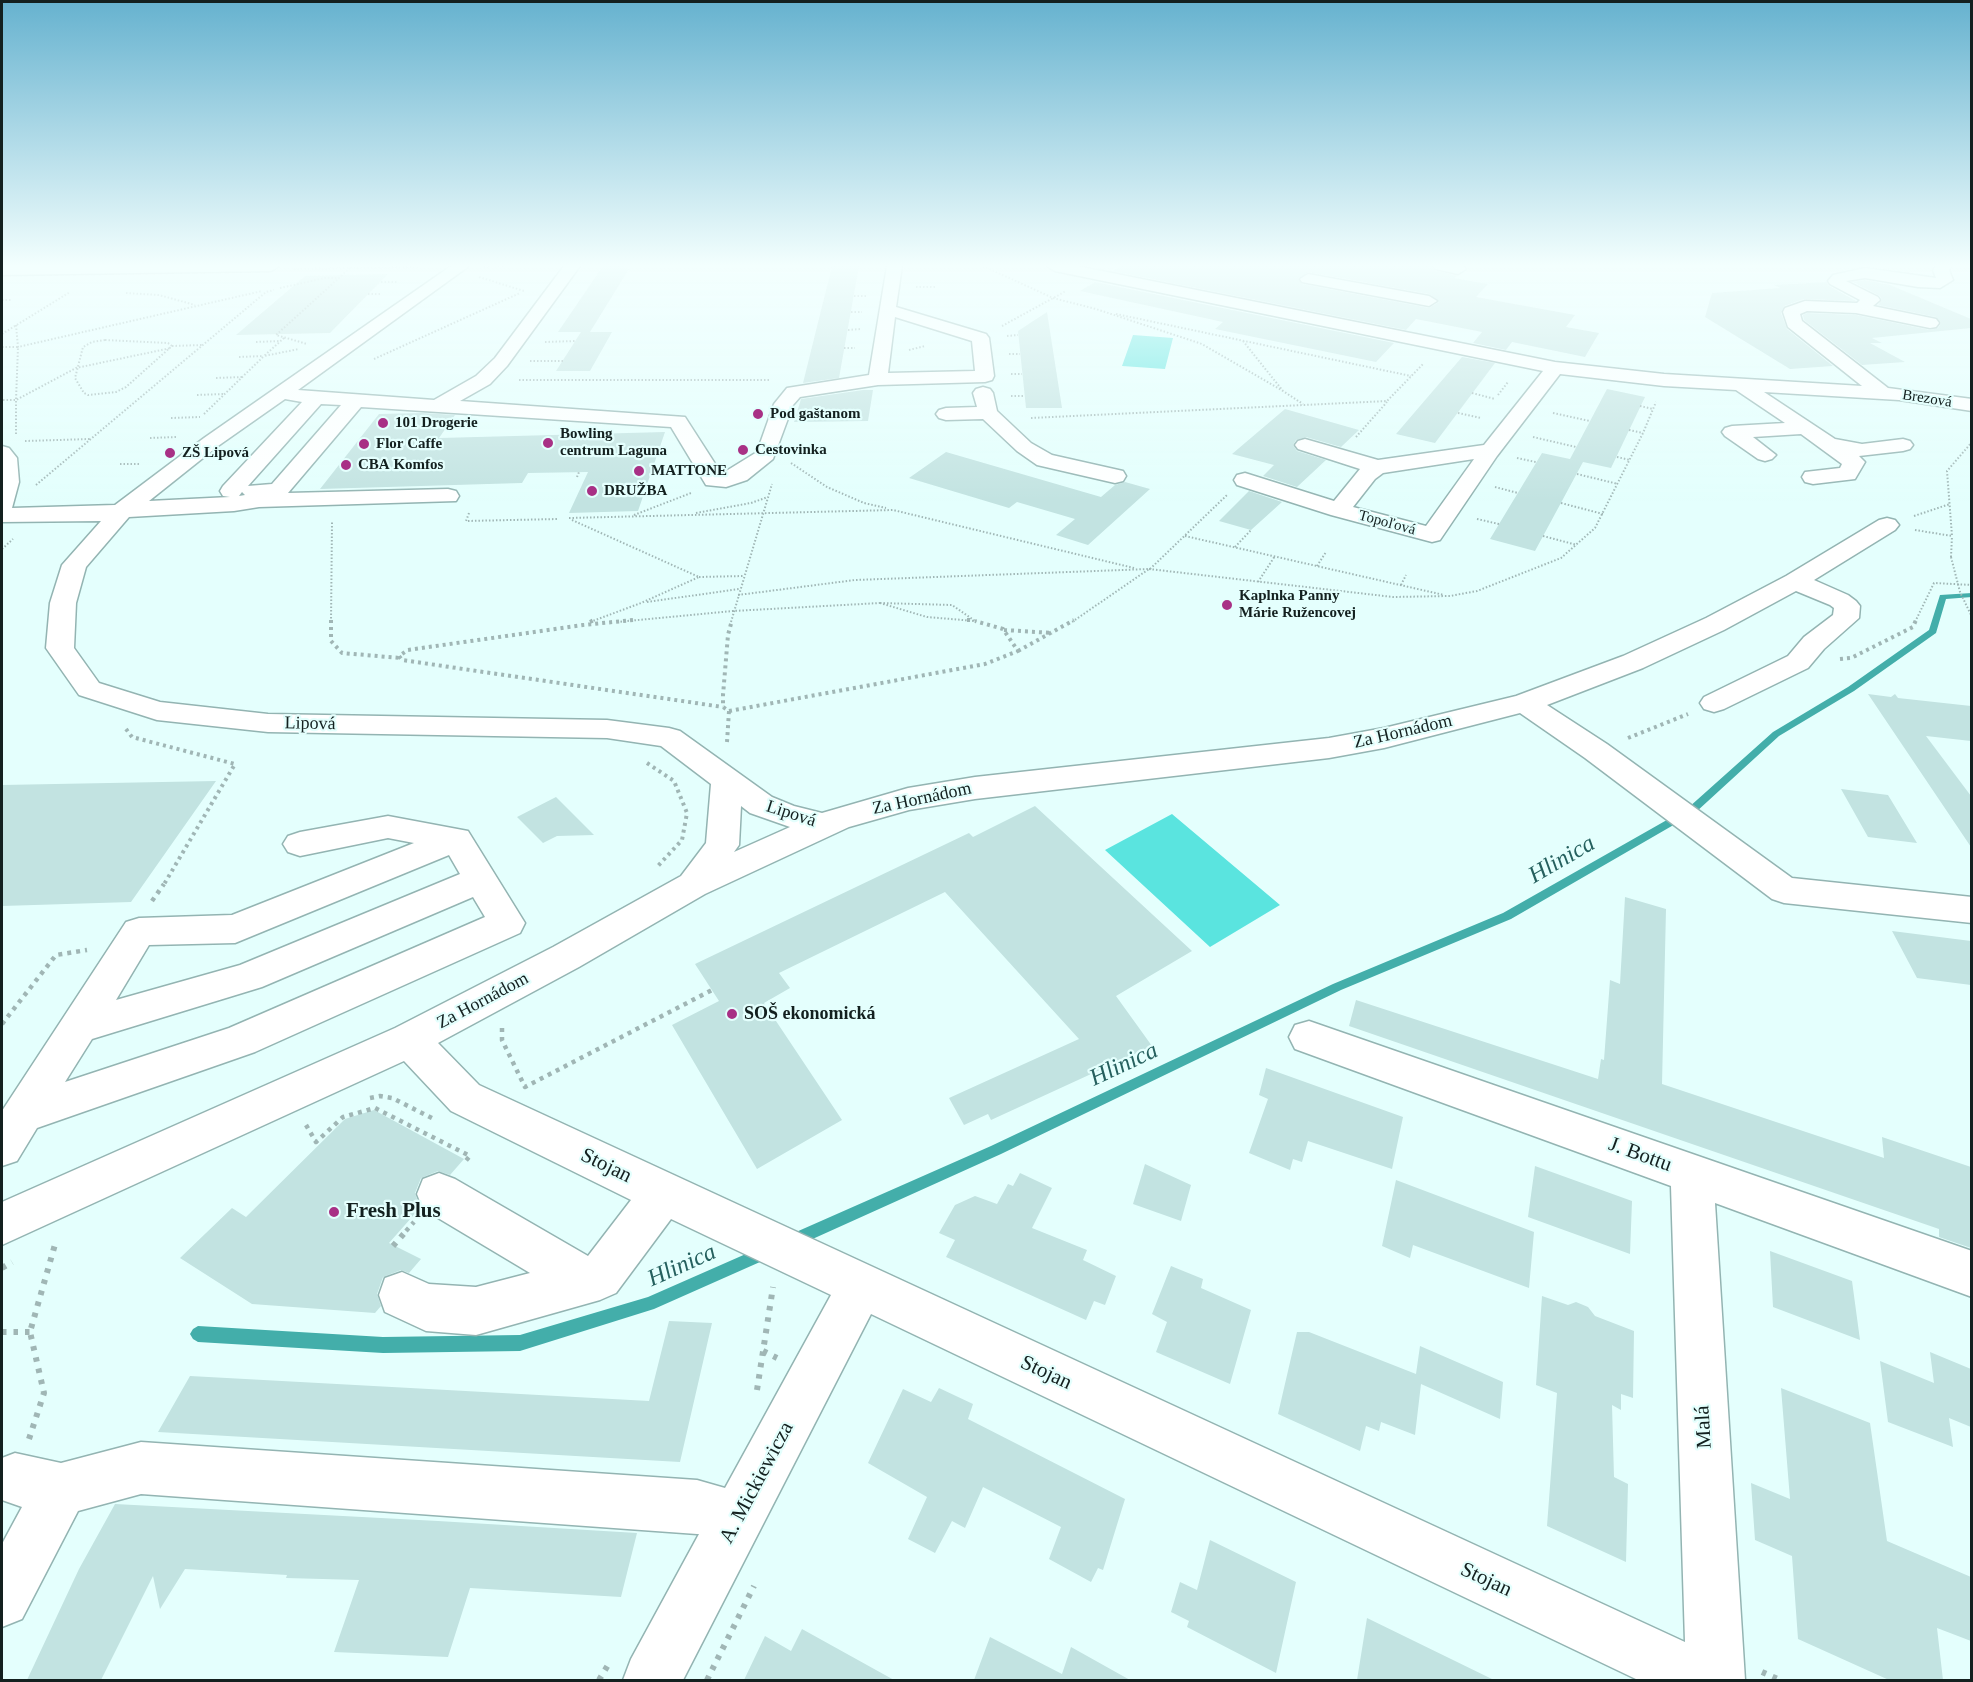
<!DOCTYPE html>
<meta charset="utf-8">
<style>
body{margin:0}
#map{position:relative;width:1973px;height:1682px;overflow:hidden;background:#e4fffd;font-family:Georgia,serif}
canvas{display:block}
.frame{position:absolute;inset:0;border:3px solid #13201f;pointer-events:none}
</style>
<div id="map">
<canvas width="1973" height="1682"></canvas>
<div class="frame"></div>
</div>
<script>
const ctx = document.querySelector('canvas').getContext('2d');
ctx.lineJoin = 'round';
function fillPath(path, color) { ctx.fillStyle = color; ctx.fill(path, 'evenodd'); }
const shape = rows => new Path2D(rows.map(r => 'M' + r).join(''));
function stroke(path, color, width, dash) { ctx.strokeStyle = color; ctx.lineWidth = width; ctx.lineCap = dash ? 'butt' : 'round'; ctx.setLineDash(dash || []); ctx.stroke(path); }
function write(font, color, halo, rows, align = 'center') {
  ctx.font = font + ' Georgia,serif'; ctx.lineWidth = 4.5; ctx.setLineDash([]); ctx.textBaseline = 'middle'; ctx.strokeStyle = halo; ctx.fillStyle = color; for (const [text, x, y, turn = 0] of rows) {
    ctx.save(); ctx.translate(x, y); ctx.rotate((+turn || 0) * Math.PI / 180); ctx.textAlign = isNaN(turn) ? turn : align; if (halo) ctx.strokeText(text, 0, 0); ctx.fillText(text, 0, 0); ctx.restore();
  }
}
const green = shape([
 [1133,335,1173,338,1165,369,1122,366],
 [1172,814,1280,905,1210,947,1105,850]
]);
const stream = shape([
 [1972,593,1972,597,1946,599,1936,633,1854,691,1779,736,1696,812,1511,919,1341,990,1001,1154,797,1246,792,1248,787,1246,785,1241,787,1236,991,1146,1333,984,1503,913,1688,808,1773,732,1848,687,1929,630,1940,595,1972,593],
 [764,1246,769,1248,771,1253,769,1258,654,1309,520,1351,383,1353,198,1342,193,1339,190,1334,193,1329,198,1326,383,1337,520,1335,648,1297,764,1246]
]);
const building = shape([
 [603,266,623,266,629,269,590,332,612,332,590,371,556,371,581,332,558,332],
 [832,266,859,266,839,378,803,383],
 [1120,266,1431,266,1436,271,1457,276,1454,278,1488,284,1476,297,1575,315,1566,327,1599,333,1585,357,1512,342,1506,350,1473,343,1482,332,1416,319,1406,330,1112,271],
 [1308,272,1429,294,1439,302,1429,308,1302,284,1298,279],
 [388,274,330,333,236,335,305,276],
 [1865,280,1890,285,1971,319,1971,328,1872,338,1882,343,1870,343,1905,362,1862,365,1804,320,1803,315,1807,313,1856,315,1930,330,1938,328,1941,323,1936,317,1878,305,1882,300,1880,296,1853,282],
 [1095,282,1394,343,1376,362,1215,329,1223,322,1080,291],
 [1826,282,1829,286,1856,301,1804,299,1784,306,1781,313,1787,329,1833,366,1790,369,1705,317,1712,293,1780,288,1774,285],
 [1047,312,1062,408,1026,408,1018,331],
 [1462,357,1495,363,1435,443,1396,434],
 [1607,389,1645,397,1611,468,1583,462,1535,551,1490,539,1542,453,1579,461,1570,459],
 [863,390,873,390,868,421,794,422,801,399],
 [1285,409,1359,430,1341,447,1306,437,1296,440,1293,445,1297,451,1326,460,1297,487,1263,476,1274,465,1232,454],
 [422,413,455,415,439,438,665,432,638,511,569,513,588,472,528,473,522,483,320,489,379,414],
 [946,452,1101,497,1115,485,1125,482,1150,489,1088,545,1056,535,1075,519,1017,502,1009,508,909,478],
 [1249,491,1282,502,1251,530,1219,521],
 [1868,694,1891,697,1895,694,1898,698,1971,706,1971,741,1926,736,1971,796,1971,847],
 [216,781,131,902,2,906,2,785],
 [1841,789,1888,795,1917,843,1868,837],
 [556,797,594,835,557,836,543,843,517,817],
 [1035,806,1192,951,1116,996,1152,1046,991,1120,988,1114,964,1125,949,1098,1079,1039,945,892,779,973,790,988,764,1003,842,1120,757,1169,672,1025,719,1001,695,964,969,833,973,837],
 [1625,897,1666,909,1662,1084,1884,1158,1882,1137,1971,1167,1971,1248,1939,1237,1939,1229,1349,1026,1356,1000,1598,1079,1601,1059,1604,1060,1610,980,1620,984],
 [1892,931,1971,941,1971,985,1917,978],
 [1266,1068,1403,1117,1392,1169,1308,1141,1302,1162,1293,1159,1290,1170,1249,1153,1268,1099,1259,1095],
 [374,1110,464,1159,450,1175,438,1171,421,1178,415,1193,420,1208,389,1243,421,1259,409,1273,401,1270,383,1277,377,1294,381,1306,375,1313,252,1304,180,1258,232,1208,246,1217,345,1119],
 [1145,1164,1191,1185,1181,1221,1133,1204],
 [1535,1166,1632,1201,1630,1254,1528,1217],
 [1020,1173,1052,1188,1032,1228,1087,1250,1083,1260,1116,1276,1105,1305,1094,1301,1086,1320,946,1257,955,1240,939,1233,955,1205,975,1196,997,1204,1008,1184,1013,1186],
 [1396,1180,1534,1232,1529,1288,1413,1245,1410,1258,1382,1246],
 [1770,1251,1852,1281,1860,1340,1773,1307],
 [1171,1266,1203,1279,1201,1288,1251,1310,1230,1384,1156,1352,1167,1322,1152,1314],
 [1542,1296,1568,1305,1576,1302,1588,1307,1595,1316,1634,1331,1633,1398,1621,1394,1621,1410,1612,1405,1614,1477,1628,1484,1626,1562,1547,1526,1557,1393,1536,1385],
 [669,1321,712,1323,680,1462,158,1432,190,1376,649,1401],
 [1297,1332,1309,1332,1416,1374,1420,1346,1503,1382,1500,1419,1421,1384,1415,1435,1381,1422,1379,1431,1366,1426,1360,1451,1278,1414],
 [1930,1352,1971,1369,1971,1427,1949,1418,1953,1447,1888,1422,1880,1361,1934,1383],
 [939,1388,973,1404,968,1419,1125,1499,1103,1570,1098,1568,1091,1582,1049,1559,1061,1527,983,1487,965,1528,952,1521,935,1553,908,1539,927,1497,868,1463,903,1389,931,1402],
 [1781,1388,1870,1423,1887,1541,1971,1577,1971,1641,1937,1628,1943,1680,1889,1680,1798,1639,1792,1556,1755,1540,1751,1483,1790,1499],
 [115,1504,438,1521,637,1533,621,1597,470,1588,448,1657,334,1652,359,1580,286,1578,287,1575,185,1569,160,1609,153,1576,101,1680,27,1680,79,1569],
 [1210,1540,1296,1582,1276,1673,1187,1627,1189,1621,1171,1612,1180,1582,1197,1590],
 [1367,1618,1494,1680,1357,1680],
 [802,1629,894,1680,744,1680,765,1636,791,1651],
 [990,1637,1062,1674,1071,1647,1130,1680,974,1680]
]);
const pathFar3 = shape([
 [983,266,1053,298,1096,309,1202,344,1283,391],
 [484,267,504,266],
 [350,268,418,267],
 [294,269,350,268,276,335,307,344],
 [479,277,524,291],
 [381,282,397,282],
 [916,287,937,287],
 [280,288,325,278,339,278],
 [126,293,159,295,195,305],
 [368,294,380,294],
 [854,296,866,296],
 [2,300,11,300],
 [851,312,862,312],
 [1116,314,1411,376],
 [16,325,18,347,262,291],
 [1002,326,1066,291],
 [848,330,861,329],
 [2,334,70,292],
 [1007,336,1018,335],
 [284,338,264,356,299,349],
 [105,340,168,343,172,346,126,387,116,392,88,395,84,393,75,378,83,347,92,342,105,340],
 [1243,341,1283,391,1303,404],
 [256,342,280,341],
 [545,342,575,341],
 [172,346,202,345],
 [2,347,18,347,16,400,2,400],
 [844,348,855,348],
 [909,350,925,346],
 [1009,354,1020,354],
 [239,357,263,356],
 [374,359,520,293],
 [530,361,563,361],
 [1011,374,1022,374],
 [216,378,242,377],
 [519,380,770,380],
 [1472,393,1495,399],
 [197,395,223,394],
 [1498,395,1508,382],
 [1011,396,1025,396],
 [1640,406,1653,409],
 [1458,413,1481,418],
 [1553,413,1590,421],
 [204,414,264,356],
 [171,418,200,417],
 [1031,418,1387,401,1424,363],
 [1629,430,1643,433],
 [16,434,16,400,76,368,171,348],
 [1356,437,1387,402],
 [1533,437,1576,447],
 [150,438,176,437],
 [25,441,90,439],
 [1617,457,1630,460],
 [1517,458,1536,462],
 [791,463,827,487,864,503,886,508],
 [120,464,140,464],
 [1577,474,1618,484],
 [577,477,579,472],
 [36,485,266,292,274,290],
 [1495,487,1518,493],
 [1561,503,1603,514],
 [469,513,466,521,558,519],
 [696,513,751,503,768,497],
 [634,515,691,493],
 [1914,516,1950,504],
 [569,518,893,510,1134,568],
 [1477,519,1499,524],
 [572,520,699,577,641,603,590,622],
 [1915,530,1952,536,1947,471,1972,442],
 [1185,536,1444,595],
 [1543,536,1577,545],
 [1235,547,1251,530],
 [2,549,13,539],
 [1951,557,1952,536],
 [1317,566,1326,552],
 [1149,569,1393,597,1450,596,1477,591,1561,558,1595,528,1643,433,1656,402],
 [1150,569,1227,495],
 [699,577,743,576],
 [1258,582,1275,556],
 [1401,585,1406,575],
 [738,595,855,580,1149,569,1072,622],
 [647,602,739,589],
 [880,603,952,605,975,621,927,617,880,603],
 [975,621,978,622],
 [331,622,332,522],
 [617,622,733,611,880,603],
 [731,622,772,484],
 [1915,622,1934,583,1972,585]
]);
const pathFar2 = shape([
 [331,620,331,641,342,653,400,658],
 [633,620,583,625,408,650,399,656,402,660,723,707],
 [967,620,974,620],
 [590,622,594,620],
 [1004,630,1053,633],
 [1018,651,1074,620],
 [1840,659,1851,658,1913,627,1916,620],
 [729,711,985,664,1018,651,1003,629,975,621],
 [126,729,132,737,235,764,163,886],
 [1628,738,1688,714],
 [727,742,729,711,723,707,723,695,728,635,732,620],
 [647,763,674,781,687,813,682,840,657,867]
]);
const pathFar1 = shape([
 [152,901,164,884],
 [2,1024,56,955,87,950],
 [502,1028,502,1040,525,1087,712,990],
 [370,1098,380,1096,392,1098,432,1118],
 [306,1125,316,1142,343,1117,375,1108,470,1156,463,1164],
 [406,1231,414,1222]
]);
const path = shape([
 [393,1246,408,1229],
 [2,1268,12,1262],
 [2,1332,30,1332],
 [763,1351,777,1358],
 [757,1390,773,1287],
 [29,1439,44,1393,30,1332,56,1241],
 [1762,1672,1780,1680],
 [599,1680,608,1665],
 [707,1680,754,1586]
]);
const minor = shape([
 [2,266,279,266,271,271,2,275,2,266],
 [451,266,469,266,298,390,434,400,476,376,495,358,564,266,580,266,507,366,490,384,460,401,685,417,721,473,723,473,757,452,774,404,787,388,869,375,887,266,902,266,896,307,986,334,989,338,994,376,992,380,985,382,878,385,800,397,793,405,773,459,747,480,726,487,706,485,671,427,361,407,288,493,448,489,456,491,459,496,456,501,259,507,234,511,129,517,86,567,76,603,74,648,99,683,160,702,268,714,607,720,669,728,680,731,772,797,794,806,822,813,908,788,975,777,1329,738,1384,728,1516,696,1623,656,1706,618,1786,576,1879,520,1887,518,1895,520,1899,525,1895,530,1814,580,1848,595,1856,601,1860,606,1859,618,1824,649,1808,668,1724,709,1714,712,1704,709,1700,703,1704,697,1788,656,1804,637,1833,615,1834,608,1830,605,1796,591,1724,630,1643,668,1547,705,1607,744,1792,878,1972,897,1972,923,1784,903,1772,899,1585,758,1520,713,1384,748,1329,758,975,799,909,810,849,827,705,894,579,967,438,1043,479,1085,1685,1642,1671,1186,1295,1049,1289,1037,1295,1025,1309,1021,1972,1251,1972,1297,1715,1203,1745,1680,1638,1680,871,1314,683,1680,623,1680,631,1659,699,1534,697,1534,141,1494,78,1511,22,1619,2,1627,2,1544,22,1507,2,1500,2,1458,15,1453,61,1463,141,1442,697,1480,725,1488,831,1295,671,1219,616,1293,600,1300,476,1335,426,1331,385,1312,379,1295,385,1278,402,1272,429,1284,476,1287,530,1273,423,1209,417,1194,423,1179,439,1173,455,1179,588,1256,631,1200,451,1111,404,1061,2,1245,2,1202,395,1028,553,947,681,876,706,843,711,784,661,746,607,738,268,732,157,720,79,695,46,648,50,603,62,565,101,521,2,522,2,446,9,448,17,458,19,482,12,508,115,505,204,438,451,266],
 [895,317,972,341,975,371,888,373,895,317],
 [285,399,302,402,223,486,220,491,223,496,230,497,149,501,218,446,285,399],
 [321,404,341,405,272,484,248,486,321,404],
 [242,492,245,495,233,497,239,496,242,492],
 [741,806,750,813,790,827,734,852,739,845,741,806],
 [1047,266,1077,266,1555,362,1664,374,1862,386,1788,327,1783,312,1785,308,1805,301,1857,303,1860,300,1830,284,1828,281,1833,275,1865,268,1936,278,1933,270,1936,266,1951,266,1949,270,1953,280,1940,288,1918,287,1865,278,1846,281,1878,297,1880,300,1873,306,1936,319,1939,323,1936,327,1930,328,1856,313,1807,311,1800,314,1802,321,1888,388,1972,399,1972,411,1899,400,1764,392,1835,439,1862,444,1903,439,1910,441,1913,445,1910,449,1903,451,1859,456,1865,462,1855,479,1813,484,1805,482,1802,477,1805,472,1840,468,1842,464,1801,434,1753,437,1776,455,1772,459,1765,461,1758,459,1725,436,1722,432,1725,428,1732,426,1785,423,1736,390,1664,386,1560,374,1497,456,1440,540,1432,542,1331,515,1237,485,1234,480,1237,475,1245,473,1334,501,1360,469,1298,449,1295,445,1298,441,1305,439,1378,460,1484,445,1543,371,1055,271,1047,266],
 [1474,459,1426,526,1353,507,1375,479,1383,473,1474,459],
 [1433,266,1463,266,1466,269,1458,274,1436,269,1433,266],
 [1308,274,1429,296,1437,301,1429,306,1302,282,1300,279,1308,274],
 [983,387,990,389,993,393,997,411,1031,443,1052,455,1123,471,1126,476,1123,481,1115,483,1037,465,1017,451,983,419,946,420,939,418,936,414,939,410,946,408,977,407,973,393,976,389,983,387],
 [388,816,468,831,525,923,520,933,255,1052,37,1128,17,1161,2,1166,2,1111,126,922,139,918,232,915,414,843,388,838,300,856,288,852,283,844,288,836,300,832,388,816],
 [449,855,460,874,240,965,116,1000,149,945,235,943,449,855],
 [473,897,485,917,229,1028,65,1082,92,1039,262,987,473,897]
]);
const pathBridge = shape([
 [1951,557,1960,592,1972,617]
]);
const markers = [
 [758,414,6,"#a83085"],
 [383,423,6,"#a83085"],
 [548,443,6,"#a83085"],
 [364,444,6,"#a83085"],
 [743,450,6,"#a83085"],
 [170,453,6,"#a83085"],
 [346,465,6,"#a83085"],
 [639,471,6,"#a83085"],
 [592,491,6,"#a83085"],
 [1227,605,6,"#a83085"],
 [732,1014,6,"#a83085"],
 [334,1212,6,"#a83085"]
];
const farStreetnames = [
 ["Brezová",1927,399,9],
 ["Topoľová",1387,523,15]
];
const farPoinames = [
 ["Pod gaštanom",770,414],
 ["101 Drogerie",395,423],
 ["Bowling",560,434],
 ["centrum Laguna",560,451],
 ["Flor Caffe",376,444],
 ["Cestovinka",755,450],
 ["ZŠ Lipová",182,453],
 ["CBA Komfos",358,465],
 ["MATTONE",651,471],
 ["DRUŽBA",604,491],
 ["Kaplnka Panny",1239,596],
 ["Márie Ružencovej",1239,613]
];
const streetNames = [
 ["Lipová",310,724,1],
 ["Za Hornádom",1403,732,-13],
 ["Za Hornádom",922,799,-12],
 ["Lipová",791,814,18],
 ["Za Hornádom",483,1001,-28]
];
const poiNames = [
 ["SOŠ ekonomická",744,1014]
];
const nearStreetnames = [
 ["J. Bottu",1640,1155,20],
 ["Stojan",606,1166,26],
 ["Stojan",1046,1373,25],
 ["Malá",1704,1427,-93],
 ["A. Mickiewicza",757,1483,-62],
 ["Stojan",1486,1580,25]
];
const nearPoinames = [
 ["Fresh Plus",346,1212]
];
const nearWaternames = [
 ["Hlinica",1562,860,-30],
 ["Hlinica",1124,1065,-25],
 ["Hlinica",682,1266,-24]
];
fillPath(green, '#5ae4df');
fillPath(stream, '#43aeaa');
fillPath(building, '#c2e3e1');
stroke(minor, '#93b4b2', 3);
stroke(pathFar3, '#a0b6b5', 2, [1.5, 2]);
stroke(pathFar2, '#a0b6b5', 4, [3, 4]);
stroke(pathFar1, '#a0b6b5', 4.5, [4, 5]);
stroke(path, '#a0b6b5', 6, [4.5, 7]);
fillPath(minor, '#fff');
stroke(pathBridge, '#a0b6b5', 2, [1.5, 2]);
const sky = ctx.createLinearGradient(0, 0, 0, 501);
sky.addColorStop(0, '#66b2cf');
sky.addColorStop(0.53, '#f3fffe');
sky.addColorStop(1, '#f3fffe00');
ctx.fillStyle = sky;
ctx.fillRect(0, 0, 1973, 501);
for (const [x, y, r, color] of markers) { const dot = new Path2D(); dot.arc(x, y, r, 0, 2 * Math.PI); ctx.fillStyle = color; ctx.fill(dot); stroke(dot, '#e4fffd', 2); }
write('15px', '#13201f', '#e4fffd', farStreetnames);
write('bold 15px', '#13201f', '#e4fffd', farPoinames, 'left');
write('18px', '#13201f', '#e4fffd', streetNames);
write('bold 18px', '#13201f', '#e4fffd', poiNames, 'left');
write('21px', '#13201f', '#e4fffd', nearStreetnames);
write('bold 21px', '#13201f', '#e4fffd', nearPoinames, 'left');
write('italic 24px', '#25605e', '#e4fffd', nearWaternames);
</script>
